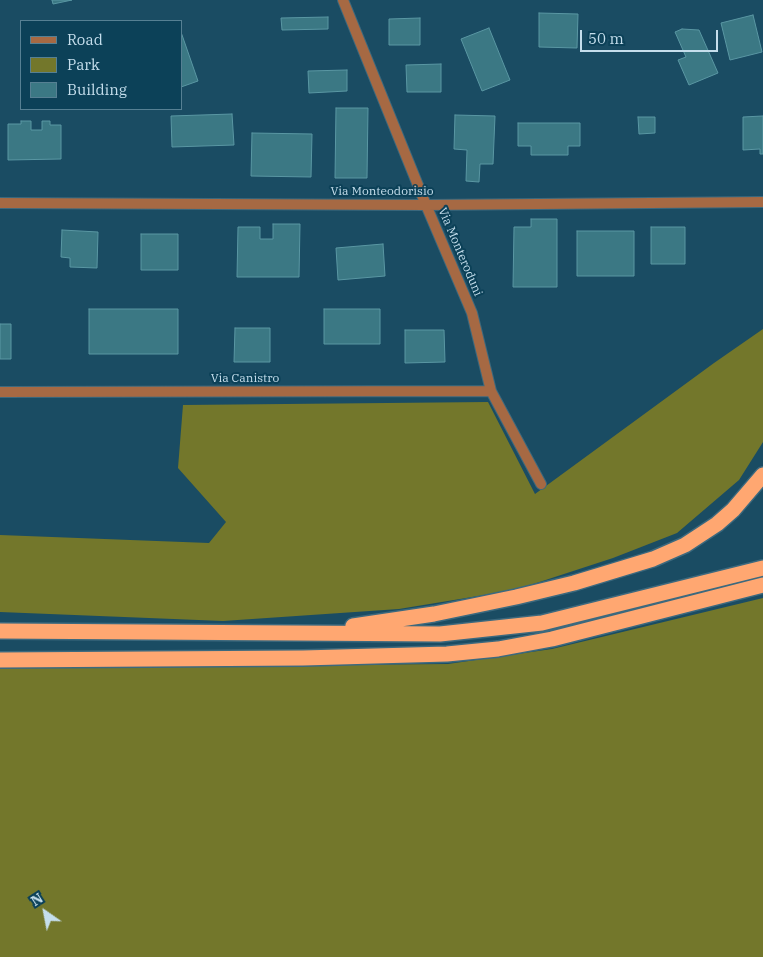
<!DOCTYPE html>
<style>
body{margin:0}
#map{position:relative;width:763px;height:957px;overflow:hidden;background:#1a4c63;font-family:"IBM Plex Serif",serif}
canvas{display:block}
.legend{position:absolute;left:20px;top:20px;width:162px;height:90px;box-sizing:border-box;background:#0c4158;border:1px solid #568093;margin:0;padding:6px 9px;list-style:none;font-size:15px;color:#c5deec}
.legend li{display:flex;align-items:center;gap:10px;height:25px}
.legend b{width:25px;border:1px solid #568093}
.north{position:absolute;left:20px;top:887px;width:50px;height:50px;-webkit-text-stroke:4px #0c4158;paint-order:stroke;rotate:327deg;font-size:14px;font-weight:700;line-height:20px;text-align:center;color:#c5deec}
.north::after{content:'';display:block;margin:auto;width:18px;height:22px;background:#c5deec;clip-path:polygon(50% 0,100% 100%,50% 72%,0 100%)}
.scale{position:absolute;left:580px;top:30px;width:138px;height:22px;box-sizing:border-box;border:2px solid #c5deec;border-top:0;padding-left:6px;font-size:15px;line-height:18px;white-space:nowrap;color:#c5deec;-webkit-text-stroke:4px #0c4158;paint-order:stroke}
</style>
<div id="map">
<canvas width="763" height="957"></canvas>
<ul class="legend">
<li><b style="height:6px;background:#a66943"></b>Road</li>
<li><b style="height:14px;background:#73772b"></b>Park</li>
<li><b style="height:14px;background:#3b7884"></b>Building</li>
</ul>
<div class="north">N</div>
<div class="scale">50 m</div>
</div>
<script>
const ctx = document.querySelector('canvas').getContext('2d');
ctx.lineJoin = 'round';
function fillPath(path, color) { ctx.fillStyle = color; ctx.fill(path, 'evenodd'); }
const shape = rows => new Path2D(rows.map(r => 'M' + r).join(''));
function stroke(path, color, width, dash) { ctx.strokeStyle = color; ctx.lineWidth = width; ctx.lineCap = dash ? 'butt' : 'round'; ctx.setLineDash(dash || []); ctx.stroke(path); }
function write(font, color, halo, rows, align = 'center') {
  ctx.font = font + ' "IBM Plex Serif",serif'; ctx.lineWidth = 4; ctx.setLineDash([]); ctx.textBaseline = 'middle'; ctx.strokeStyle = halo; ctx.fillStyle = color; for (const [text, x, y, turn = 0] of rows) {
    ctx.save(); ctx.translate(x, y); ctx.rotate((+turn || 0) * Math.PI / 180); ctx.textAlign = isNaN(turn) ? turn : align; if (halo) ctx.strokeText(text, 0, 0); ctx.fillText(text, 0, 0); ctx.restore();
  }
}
const green = shape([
 [763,329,763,442,739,480,677,533,613,558,515,590,399,609,223,621,0,612,0,535,209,543,226,522,178,468,183,405,488,402,535,494,714,363],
 [763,598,763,957,0,957,0,668,448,664,552,649]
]);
const building = shape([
 [52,0,72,0,53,4,52,0],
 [539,13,578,14,577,48,539,47,539,13],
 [753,15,762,52,730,60,721,23,753,15],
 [328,17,328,29,282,30,281,18,328,17],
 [420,18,420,45,389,45,389,19,420,18],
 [489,28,510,80,482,91,461,39,489,28],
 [682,29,699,30,718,73,689,85,678,60,686,57,675,32,682,29],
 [181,32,198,81,181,87,181,32],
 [441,64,441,92,407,92,406,65,441,64],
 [347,70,347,91,309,93,308,71,347,70],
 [336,108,368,108,367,178,335,178,336,108],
 [232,114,234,145,172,147,171,116,232,114],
 [455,115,495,116,493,164,480,164,479,182,466,181,467,150,454,149,455,115],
 [763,116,763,154,760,154,760,149,743,150,743,117,763,116],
 [638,117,655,117,655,133,639,134,638,117],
 [21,121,31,121,31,130,42,130,42,121,50,121,50,125,61,125,61,159,8,160,8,124,21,124,21,121],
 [518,123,580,123,580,146,568,146,568,155,531,155,531,146,518,146,518,123],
 [252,133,312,134,311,177,251,176,252,133],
 [531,219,557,219,557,287,513,287,514,227,531,227,531,219],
 [273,224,300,224,299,277,237,277,238,227,260,227,260,239,273,239,273,224],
 [651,227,685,227,685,264,651,264,651,227],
 [62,230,98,232,97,268,70,267,70,258,61,257,62,230],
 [577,231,634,231,634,276,577,276,577,231],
 [141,234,178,234,178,270,141,270,141,234],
 [383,244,385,276,338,280,336,248,383,244],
 [89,309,178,309,178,354,89,354,89,309],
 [324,309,380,309,380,344,324,344,324,309],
 [0,324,11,324,11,359,0,359,0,324],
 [235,328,270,328,270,362,234,362,235,328],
 [405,330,444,330,445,362,405,363,405,330]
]);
const street = shape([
 [343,0,426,205,472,313,491,391,541,484],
 [0,203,426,205,763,202],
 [0,392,491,391]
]);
const highway = shape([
 [353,626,434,614,516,597,574,583,653,559,685,545,717,524,733,510,763,475],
 [0,631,440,634,542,623,763,568],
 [0,660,303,658,447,654,498,649,552,639,763,585]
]);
const streetNames = [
 ["Via Monteodorisio",382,192],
 ["Via Monteroduni",460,252,67],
 ["Via Canistro",245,379]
];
fillPath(green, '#73772b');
fillPath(building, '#3b7884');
stroke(building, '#5a97a3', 1);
stroke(street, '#3c697e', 12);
stroke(highway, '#3c697e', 18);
stroke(street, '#a66943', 10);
stroke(highway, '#ffa771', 15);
write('12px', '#c5deec', '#0c4158', streetNames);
</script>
